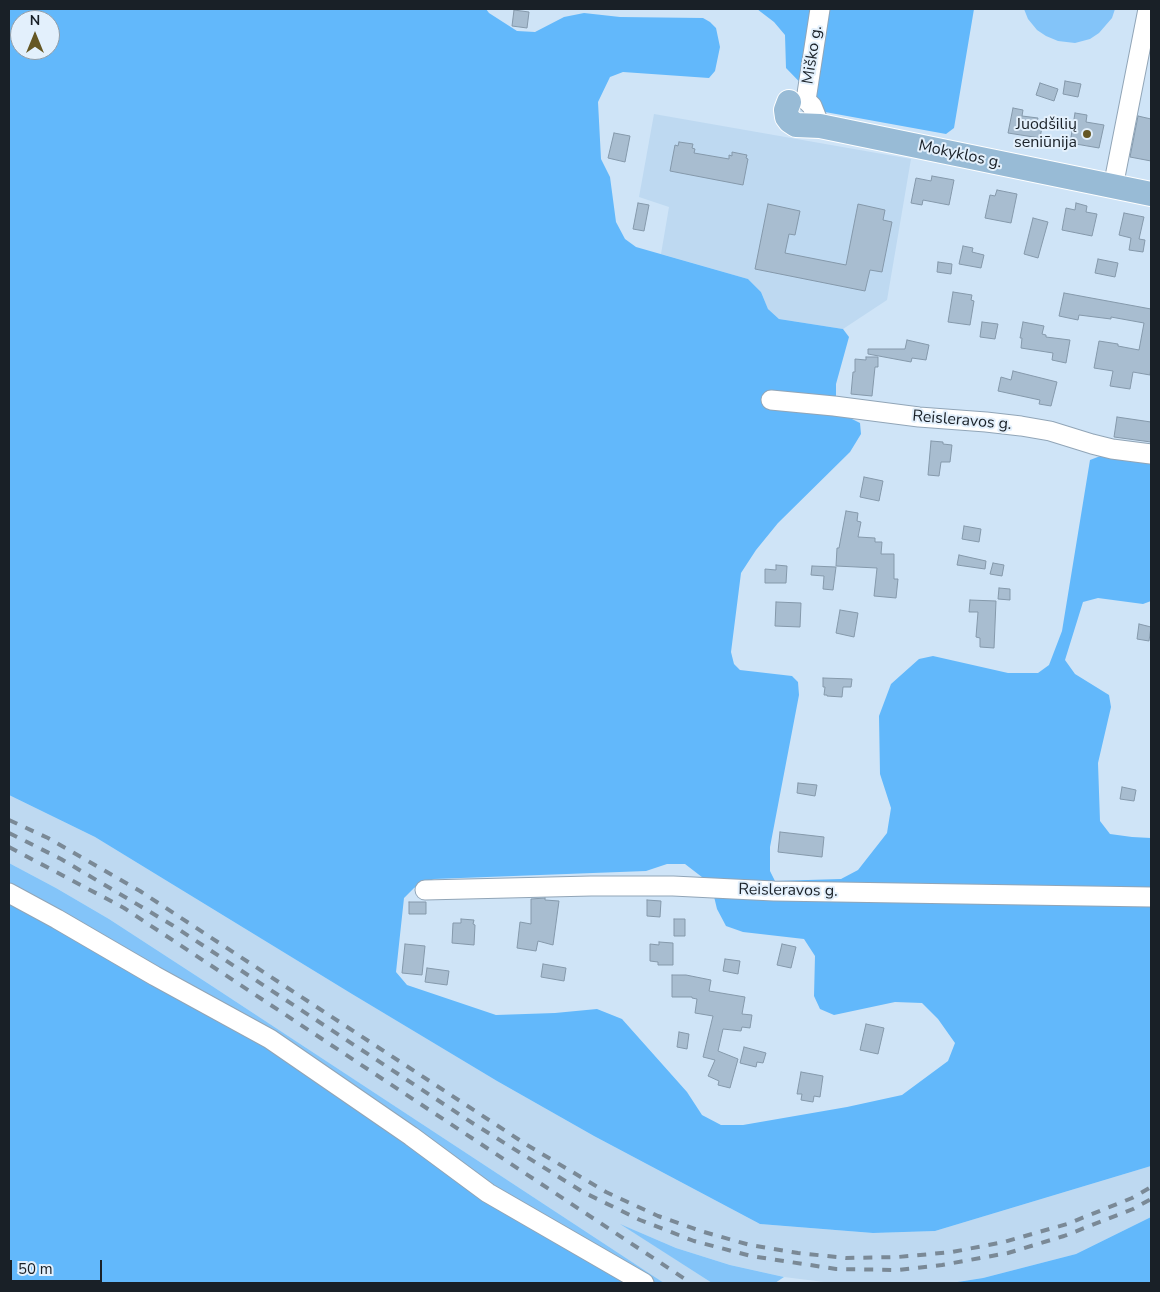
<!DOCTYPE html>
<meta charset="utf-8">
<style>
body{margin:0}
#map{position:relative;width:1160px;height:1292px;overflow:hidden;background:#cfe4f7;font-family:"Nunito Sans",sans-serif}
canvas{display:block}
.frame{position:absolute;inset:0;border:10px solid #192027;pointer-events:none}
.north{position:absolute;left:10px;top:10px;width:50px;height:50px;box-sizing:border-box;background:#e3f0fc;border:1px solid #929da7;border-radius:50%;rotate:0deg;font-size:14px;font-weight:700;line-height:20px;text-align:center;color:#192027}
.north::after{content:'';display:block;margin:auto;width:18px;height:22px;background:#655724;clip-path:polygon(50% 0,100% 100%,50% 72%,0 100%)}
.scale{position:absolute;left:10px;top:1260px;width:92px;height:22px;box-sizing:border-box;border:2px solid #192027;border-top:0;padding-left:6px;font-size:15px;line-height:18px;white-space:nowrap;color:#192027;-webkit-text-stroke:4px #e3f0fc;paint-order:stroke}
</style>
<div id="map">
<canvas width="1160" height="1292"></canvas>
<div class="frame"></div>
<div class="north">N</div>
<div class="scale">50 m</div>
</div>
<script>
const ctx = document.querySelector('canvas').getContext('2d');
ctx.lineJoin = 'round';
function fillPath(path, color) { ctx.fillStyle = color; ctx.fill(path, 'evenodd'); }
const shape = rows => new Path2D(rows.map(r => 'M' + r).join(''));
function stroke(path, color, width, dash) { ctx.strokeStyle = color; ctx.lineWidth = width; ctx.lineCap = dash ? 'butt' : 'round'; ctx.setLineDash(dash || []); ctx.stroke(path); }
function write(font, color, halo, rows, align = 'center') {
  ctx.font = font + ' "Nunito Sans",sans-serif'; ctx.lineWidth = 4; ctx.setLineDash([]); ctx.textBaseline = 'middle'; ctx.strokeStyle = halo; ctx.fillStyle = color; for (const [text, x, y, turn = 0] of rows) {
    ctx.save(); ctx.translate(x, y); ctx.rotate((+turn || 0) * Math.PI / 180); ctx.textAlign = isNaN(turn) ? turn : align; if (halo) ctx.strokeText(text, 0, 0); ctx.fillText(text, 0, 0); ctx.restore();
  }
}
const built = shape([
 [654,114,911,159,887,300,843,329,779,319,768,309,761,292,748,279,661,254,669,207,639,197],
 [9,795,95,837,352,994,497,1081,594,1136,760,1224,873,1233,935,1231,1151,1166,1151,1217,1076,1254,983,1278,951,1283,832,1283,784,1277,730,1265,676,1248,624,1226,712,1283,664,1283,212,986,109,919,56,888,9,863]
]);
const green = shape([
 [1024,9,1115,9,1112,18,1099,33,1090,39,1075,43,1058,41,1046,36,1037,30,1028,19],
 [9,863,56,888,109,919,212,986,664,1283,628,1283,9,901],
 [620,1224,676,1248,730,1265,784,1277,775,1283,712,1283]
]);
const forest = shape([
 [9,9,486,9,489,13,517,31,535,32,564,17,584,13,620,17,703,18,710,22,716,28,720,47,715,71,709,78,623,72,610,77,598,102,601,159,610,177,616,222,625,239,636,247,748,279,761,292,768,309,779,319,843,329,849,337,836,384,836,397,844,415,860,423,861,434,850,452,778,523,756,550,741,573,731,652,734,664,740,670,792,676,798,682,799,695,770,847,770,871,775,881,841,879,858,870,887,833,891,808,880,774,879,716,891,684,919,659,933,656,1008,673,1038,673,1049,665,1062,631,1090,460,1103,455,1151,462,1151,601,1143,604,1098,598,1083,602,1065,660,1075,674,1109,695,1111,707,1098,763,1100,821,1110,834,1132,837,1151,838,1151,1166,935,1231,873,1233,760,1224,594,1136,497,1081,352,994,95,837,9,795],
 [20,20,50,20,50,50,20,50],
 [667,864,685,864,711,884,717,909,726,926,743,932,804,939,815,956,814,996,820,1009,834,1015,895,1002,922,1003,938,1019,955,1043,948,1061,902,1095,847,1107,743,1125,721,1125,702,1115,687,1092,622,1019,597,1009,555,1013,496,1015,407,985,396,972,404,898,414,888,434,879,646,871],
 [757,9,974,9,954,128,946,134,825,112,819,102,786,68,785,35,774,22],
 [9,901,267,1044,628,1283,9,1283],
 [1151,1217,1151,1283,951,1283,983,1278,1076,1254]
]);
const building = shape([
 [514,10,529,12,527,28,512,26,514,10],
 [1065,81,1081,84,1078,97,1063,94,1065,81],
 [1040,83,1058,89,1054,101,1036,95,1040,83],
 [1013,108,1023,110,1022,116,1038,118,1036,126,1042,127,1040,138,1008,133,1013,108],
 [1075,113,1087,115,1086,122,1104,125,1099,148,1070,143,1075,113],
 [1138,116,1151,119,1151,161,1130,157,1138,116],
 [614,133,630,136,625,162,608,158,614,133],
 [679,142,693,144,692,148,695,149,694,153,729,159,729,155,732,156,732,152,747,155,746,158,748,159,743,185,670,171,675,145,678,146,679,142],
 [932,176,954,180,949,205,923,200,922,205,911,203,916,178,931,181,932,176],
 [997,190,1017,194,1011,223,985,218,990,195,995,196,997,190],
 [638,203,649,205,644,231,633,229,638,203],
 [1076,203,1087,206,1086,212,1097,214,1092,236,1062,230,1066,208,1075,210,1076,203],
 [768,204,800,211,795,235,789,234,785,253,846,265,858,204,885,210,883,220,892,222,882,272,870,270,865,291,755,269,768,204],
 [1124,213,1144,217,1139,239,1145,240,1143,252,1129,250,1131,238,1119,235,1124,213],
 [1033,218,1048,222,1038,258,1024,254,1033,218],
 [963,246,973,248,972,252,984,255,981,268,959,264,963,246],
 [1098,259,1118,263,1115,277,1095,273,1098,259],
 [938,262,952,264,951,274,937,272,938,262],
 [953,292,972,295,971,300,974,301,970,325,948,322,953,292],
 [1064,293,1151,309,1151,367,1150,375,1133,372,1130,389,1110,386,1113,371,1094,368,1099,341,1118,344,1118,346,1139,350,1144,323,1111,317,1111,319,1079,315,1078,320,1059,316,1064,293],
 [982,322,998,324,995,339,980,337,982,322],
 [1023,322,1044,326,1042,334,1046,335,1046,337,1070,340,1066,363,1052,360,1053,353,1021,348,1022,338,1020,338,1023,322],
 [907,340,929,345,926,360,912,358,911,362,868,354,868,349,905,349,907,340],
 [866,357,878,357,878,367,875,367,872,396,851,394,853,372,855,372,855,359,866,360,866,357],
 [1013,371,1057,382,1051,406,1039,404,1040,400,998,391,1001,377,1011,380,1013,371],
 [1117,417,1151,422,1151,442,1114,437,1117,417],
 [931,441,943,442,943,444,952,445,950,462,941,462,939,476,928,475,931,441],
 [864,477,883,481,879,501,860,497,864,477],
 [846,511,858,513,857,521,861,522,858,537,875,538,875,542,882,542,881,554,894,554,894,579,898,579,896,598,874,596,877,568,836,566,837,548,839,548,846,511],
 [964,526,981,529,979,542,962,539,964,526],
 [959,555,986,561,985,569,957,565,959,555],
 [993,563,1004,565,1002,576,990,574,993,563],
 [776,565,787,566,786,583,765,583,765,569,776,570,776,565],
 [812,566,836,567,833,590,823,589,824,576,811,575,812,566],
 [999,588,1010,589,1010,600,998,599,999,588],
 [970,600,996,601,994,648,980,647,980,638,976,637,978,612,969,612,970,600],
 [776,602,801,603,800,627,775,626,776,602],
 [840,610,858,613,854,637,836,633,840,610],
 [1139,624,1151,627,1149,641,1137,639,1139,624],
 [823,678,852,679,851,687,843,687,842,697,827,696,827,695,824,695,825,687,823,687,823,678],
 [798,783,817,785,815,796,797,793,798,783],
 [1122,787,1136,790,1134,801,1120,799,1122,787],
 [780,832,824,837,822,857,778,852,780,832],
 [545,898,545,900,559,901,553,945,538,941,536,951,517,948,520,922,531,924,531,899,545,898],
 [647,900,661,901,660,917,647,916,647,900],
 [409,902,426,902,426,914,409,914,409,902],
 [461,919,474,920,473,924,475,925,474,945,452,943,453,923,461,923,461,919],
 [674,919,685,919,685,936,674,936,674,919],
 [659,942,673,943,673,965,658,965,658,962,650,961,650,944,659,945,659,942],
 [405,944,425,946,422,975,402,973,405,944],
 [782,944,796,947,791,968,777,965,782,944],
 [725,959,740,961,738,974,723,971,725,959],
 [543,964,566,968,564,981,541,977,543,964],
 [427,968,449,971,447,985,425,982,427,968],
 [672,975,686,975,711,980,709,991,745,997,742,1014,752,1015,750,1028,742,1027,741,1031,723,1029,718,1051,738,1059,730,1088,718,1085,719,1081,708,1076,715,1060,703,1057,713,1016,695,1013,697,999,692,998,692,997,672,997,672,975],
 [866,1024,884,1028,878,1054,860,1050,866,1024],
 [679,1032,689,1034,687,1049,677,1047,679,1032],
 [744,1047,766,1053,763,1063,757,1062,756,1067,740,1063,744,1047],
 [801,1072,823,1076,820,1097,814,1096,813,1102,801,1100,802,1094,797,1094,801,1072]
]);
const minor = shape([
 [820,9,806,100,812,106,820,126],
 [1113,187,1148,9],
 [771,400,834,406,919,417,986,422,1021,426,1050,431,1092,444,1112,449,1151,454],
 [425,890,591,886,673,886,774,891,1151,897],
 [9,893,57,919,155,976,270,1039,411,1136,488,1193,644,1283]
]);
const major = shape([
 [789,102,786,110,787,117,790,121,796,125,820,126,1151,194]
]);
const rail = shape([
 [9,820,48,838,140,891,527,1145,606,1192,658,1216,704,1232,750,1245,798,1253,846,1258,898,1257,952,1252,1004,1242,1067,1224,1132,1198,1151,1187],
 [9,833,61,859,172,925,474,1124,583,1192,640,1220,694,1241,751,1256,836,1269,898,1270,942,1265,1008,1253,1064,1236,1133,1209,1151,1199],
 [9,847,124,908,691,1283]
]);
const markers = [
 [1087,134,5,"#655724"]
];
const streetNames = [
 ["Miško g.",813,55,-81],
 ["Mokyklos g.",960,155,12],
 ["Reisleravos g.",962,421,5],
 ["Reisleravos g.",788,891,1]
];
const poiNames = [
 ["Juodšilių",1077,125],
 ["seniūnija",1077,143]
];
fillPath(built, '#bed9f1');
fillPath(green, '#83c4f9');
fillPath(forest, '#62b8fb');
fillPath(building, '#a8bdd0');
stroke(building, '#8599ab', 1);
stroke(minor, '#91a5b7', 21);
stroke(major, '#fff', 26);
stroke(minor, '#fff', 19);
stroke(major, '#98bbd6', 24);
stroke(rail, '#7a8996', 4, [9, 9]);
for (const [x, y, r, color] of markers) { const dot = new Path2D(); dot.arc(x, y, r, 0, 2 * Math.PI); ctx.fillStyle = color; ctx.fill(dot); stroke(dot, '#e3f0fc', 2); }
write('16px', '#192027', '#e3f0fc', streetNames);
write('16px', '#192027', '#e3f0fc', poiNames, 'right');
</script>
